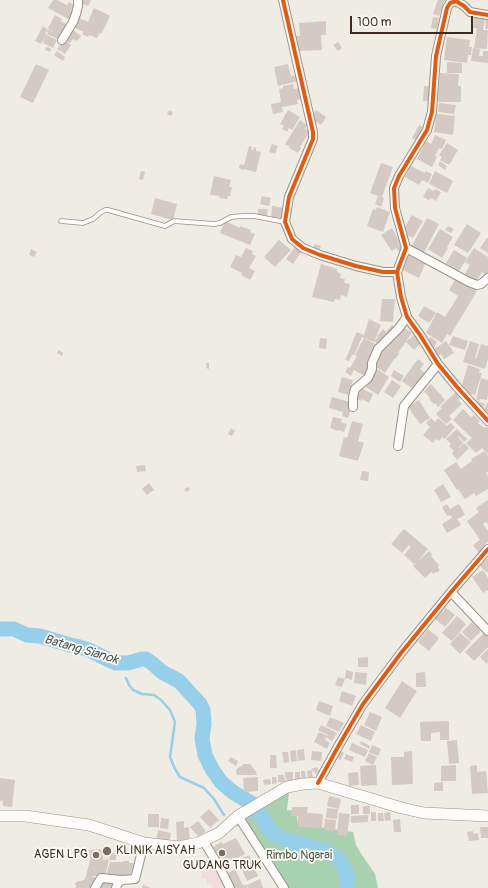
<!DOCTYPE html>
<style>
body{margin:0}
#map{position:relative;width:488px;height:888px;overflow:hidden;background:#efece3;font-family:Pangolin,sans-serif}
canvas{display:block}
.scale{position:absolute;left:350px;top:16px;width:123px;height:18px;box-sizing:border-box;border:2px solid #3b2a1e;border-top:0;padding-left:5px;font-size:12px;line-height:14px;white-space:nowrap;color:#3b2a1e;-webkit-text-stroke:3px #fdfcf7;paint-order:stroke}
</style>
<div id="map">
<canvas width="488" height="888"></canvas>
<div class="scale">100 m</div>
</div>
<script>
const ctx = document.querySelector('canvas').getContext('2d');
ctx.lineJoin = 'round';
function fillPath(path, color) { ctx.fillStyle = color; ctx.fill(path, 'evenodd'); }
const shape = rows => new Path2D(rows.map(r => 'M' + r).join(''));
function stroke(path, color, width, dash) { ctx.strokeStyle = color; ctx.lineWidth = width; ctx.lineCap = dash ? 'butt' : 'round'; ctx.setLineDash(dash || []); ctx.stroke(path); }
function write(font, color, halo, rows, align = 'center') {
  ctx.font = font + ' Pangolin,sans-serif'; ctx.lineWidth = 3.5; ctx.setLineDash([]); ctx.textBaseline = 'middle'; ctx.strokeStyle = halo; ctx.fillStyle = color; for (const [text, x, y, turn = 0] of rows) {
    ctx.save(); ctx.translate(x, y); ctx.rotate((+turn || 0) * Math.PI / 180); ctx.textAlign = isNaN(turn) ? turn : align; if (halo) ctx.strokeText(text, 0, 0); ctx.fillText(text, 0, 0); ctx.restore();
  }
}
const built = shape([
 [102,845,112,848,109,860,103,860],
 [214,864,226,887,213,888,211,884,207,885,206,878,201,879,201,872]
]);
const forest = shape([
 [290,783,287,810,296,811,298,824,353,832,356,845,362,855,375,874,378,888,279,888,242,826,221,825]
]);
const stream = shape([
 [126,678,129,685,133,690,142,694,154,695,161,700,170,710,175,722,170,757,175,769,180,777,204,788,214,799,224,815]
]);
const river = shape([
 [0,629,14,629,27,635,40,636,70,645,80,647,89,650,109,660,116,663,128,663,142,659,146,659,153,664,162,672,179,681,200,704,203,710,204,724,202,739,204,749,205,755,212,769,221,782,234,793,253,804,271,831,277,836,283,839,324,850,336,857,340,861,346,872,347,877,347,888]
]);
const building = shape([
 [53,0,57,0,67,5,69,2,77,7,70,20,48,8],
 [79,0,91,0,88,6,78,2],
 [438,0,445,0,439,16,433,14],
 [94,8,110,16,102,33,100,33,97,38,89,35,88,37,82,34,84,32,73,27,77,17,88,22],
 [55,15,62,19,61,21,68,25,59,40,47,34,48,32,46,32,48,29,55,33,48,28],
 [433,17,439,18,437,29,431,28],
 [474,17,485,18,483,30,488,30,487,49,474,48,477,28,473,28],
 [486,17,488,18,488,29,485,29],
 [326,21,326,35,321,35,322,50,296,51,296,36,300,36,299,23],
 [43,26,47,29,45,33,47,34,41,44,35,41],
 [73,30,81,36,77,41,73,39,70,43,65,40],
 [46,35,57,40,53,48,43,43],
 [447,37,470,40,469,47,472,47,471,55,468,55,467,63,444,60],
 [64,40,71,45,65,54,57,49],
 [338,42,342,48,338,51,333,45],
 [46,47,51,48,50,52,45,50],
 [473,48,480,49,479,56,483,56,483,51,488,51,488,63,471,61],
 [57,51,65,57,63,61,54,55],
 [447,62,462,63,462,73,447,73],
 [36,64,49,70,33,103,20,97],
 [288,64,291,76,297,75,298,81,278,86,274,67],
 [440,73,459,74,458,86,461,86,461,102,438,102],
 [293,84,294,89,299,88,301,99,297,100,298,104,282,107,283,112,273,114,271,104,281,102,279,89,283,88,283,86],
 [424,86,431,86,430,101,423,101],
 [439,103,456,105,454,114,438,112],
 [169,110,173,112,171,116,167,114],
 [288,110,300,117,292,130,289,128,287,132,282,129,284,126,280,124],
 [316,110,326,117,321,125,311,119],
 [436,114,455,116,453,135,434,132],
 [300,120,307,125,305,129,310,131,300,147,301,148,298,153,289,148,290,147,285,144],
 [419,125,425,128,418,141,412,138],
 [435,135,446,140,442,149,439,148,435,156,437,157,432,167,417,159,426,141,431,144],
 [447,143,458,150,449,165,440,160,442,157,439,155],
 [272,144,278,146,275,154,269,152],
 [249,146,252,147,251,150,253,150,254,147,256,148,256,151,261,152,256,172,243,169,243,170,239,168,240,164,244,165],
 [440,161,447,166,445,170,438,165],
 [381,163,393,167,382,197,384,198,381,207,375,204,378,196,370,193],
 [411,166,425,173,426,171,432,174,428,183,422,180,419,185,405,177],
 [141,171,145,172,143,180,139,179],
 [435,171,453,181,447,193,429,184],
 [214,176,231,180,229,187,232,187,230,196,228,196,227,199,219,198,220,196,210,195],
 [428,188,434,191,435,189,441,192,436,201,431,198,429,200,423,197],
 [262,196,271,198,269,206,260,204],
 [155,198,177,204,173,220,151,214],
 [272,206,284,208,283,218,271,217],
 [377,207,390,212,383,232,367,226,373,209,376,210],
 [258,209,268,209,267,216,258,215],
 [412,215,423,221,413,238,402,232],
 [427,218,439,224,423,254,411,247],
 [225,221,240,228,240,226,251,230,250,232,255,234,250,245,220,233],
 [467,224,481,233,468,253,454,245],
 [448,226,454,229,451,233,445,230],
 [392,228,399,241,398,242,400,245,401,244,404,248,399,252,396,248,392,251,381,235],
 [440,229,453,237,447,247,448,248,442,258,428,249],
 [487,238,488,238,488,253,480,248],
 [279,240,291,250,275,267,264,257],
 [315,244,321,246,319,251,313,249],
 [295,247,301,252,293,264,286,259],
 [246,248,253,251,252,254,256,256,249,268,255,271,250,280,241,275,242,273,230,267,236,255,241,257],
 [474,248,488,257,488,276,482,272,476,282,464,275,470,265,465,262],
 [31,249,37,252,34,257,29,255],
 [454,250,467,258,459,271,446,263],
 [408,255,425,264,419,278,401,269],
 [321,264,337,269,337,272,341,274,340,278,345,279,344,283,350,284,347,297,341,295,340,300,335,299,334,302,312,297],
 [456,278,477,291,450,336,447,334,442,343,426,333,437,312,445,317,458,296,449,290],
 [382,299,395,299,393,322,380,321],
 [424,306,436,313,429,323,418,316],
 [369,319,381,325,374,342,362,337,354,355,352,355,349,361,345,360,352,345,351,345,357,332,364,335],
 [392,325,397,329,381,346,374,341,378,337,377,336,383,329,386,332],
 [402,326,412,333,398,353,399,354,395,359,394,359,385,373,372,364],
 [414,335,421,343,414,350,406,342],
 [453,336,468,341,465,350,449,345],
 [431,337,437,342,434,347,427,342],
 [320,338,327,339,326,349,319,348],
 [364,338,379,346,368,366,371,368,366,377,354,370,351,376,345,372,348,367,350,368,357,356,355,355],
 [446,341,454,353,444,359,441,354,435,357,431,351],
 [470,341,479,344,475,358,476,359,481,344,488,346,488,359,485,369,463,362],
 [59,350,63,353,62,356,57,353],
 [418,359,424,364,420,369,425,373,413,389,402,381],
 [206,363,209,363,209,369,206,368],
 [468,365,480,369,479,373,482,373,475,395,460,391],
 [377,369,389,377,378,395,366,387],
 [394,370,404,376,400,382,391,376],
 [342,377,353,380,349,395,338,392],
 [481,378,488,380,488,395,487,400,480,399,480,401,476,400],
 [392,380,401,386,393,398,384,392],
 [431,384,442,396,442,397,445,400,438,407,435,403,434,404,429,399,430,398,424,391],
 [360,388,373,394,369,403,362,399,361,401,355,398],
 [457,391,462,397,458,400,462,404,449,416,452,419,446,424,436,414,442,408,440,407],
 [332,397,350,402,349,407,351,408,348,418,342,416,343,412,329,408],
 [419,400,430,418,420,424,408,407],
 [475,400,485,404,483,409,473,405],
 [488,402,488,413,483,410],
 [463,409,471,417,474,415,480,421,478,423,484,428,486,426,488,428,488,454,482,448,476,453,466,443,472,438,453,420],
 [333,417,342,419,341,422,347,424,344,432,338,430,338,431,330,428],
 [431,418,435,422,438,418,447,426,450,423,455,427,445,439,442,437,439,441,436,439,433,443,423,435,430,427,426,423],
 [352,421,363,424,358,441,364,443,358,461,339,456,344,437,347,438],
 [231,428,235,431,232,436,228,434],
 [457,429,467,439,464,442,459,436,458,437,463,443,458,448,459,448,464,443,469,448,457,460,452,453,454,451,449,446,451,444,446,439],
 [485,451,488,456,488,472,486,473,488,476,488,489,476,496,474,493,465,499,458,489,457,490,444,470,456,462,461,469,472,461,471,459],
 [145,465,146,471,137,472,136,466],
 [362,471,369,472,368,481,360,480],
 [149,483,154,490,147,495,142,489],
 [443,484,451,497,441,502,434,490],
 [189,487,190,490,186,492,184,489],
 [488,500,488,524,486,522,483,524,488,531,488,542,484,545,486,548,479,553,473,545,480,540,467,521,479,512,476,508],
 [447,504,450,509,459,504,465,515,457,519,461,525,447,533,442,524,452,518,450,515,447,516,442,507],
 [404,529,428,549,415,565,404,555,411,547,409,545,402,553,391,544],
 [429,551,432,554,431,556,439,565,438,567,440,570,437,573,436,572,433,574,431,572,425,578,413,566],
 [488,558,488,571,487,573,480,566],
 [483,570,488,578,488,590,483,593,472,577],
 [446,608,455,615,445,627,435,619],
 [457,616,466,624,452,641,442,633],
 [472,622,481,631,471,641,462,632],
 [428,629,439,638,429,651,418,642],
 [485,632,488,635,488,647,474,661,465,652],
 [460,633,471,642,460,654,450,644],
 [488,649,488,662,487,664,480,657],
 [368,657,368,667,358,667,358,658],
 [346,670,353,672,352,680,345,678],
 [355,672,367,673,366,685,354,683],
 [425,672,426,687,416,687,416,673],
 [338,677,345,679,342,687,335,685],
 [402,681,417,691,400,718,385,708],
 [342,691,356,696,352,706,339,701],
 [319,701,333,706,330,716,316,710],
 [370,712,382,717,376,731,364,725],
 [330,717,344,723,339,732,326,726],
 [449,721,449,740,440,740,440,732,431,733,431,741,421,741,420,722],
 [321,725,337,733,332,741,326,737,325,740,330,743,327,749,314,742,319,732,328,736,328,735,318,730],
 [361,725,375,732,371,741,356,734],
 [457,740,459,763,449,764,447,741],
 [361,741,370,746,369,749,360,744],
 [352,743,368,750,365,757,349,750],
 [372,745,381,749,378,756,369,752],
 [304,749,305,760,298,761,297,750],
 [296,750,297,761,291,762,290,751],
 [338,750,344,753,341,760,335,757],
 [312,751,322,752,321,761,311,760],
 [412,751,413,784,392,785,391,757,404,757,404,752],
 [282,752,288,752,289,762,284,763],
 [369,753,377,757,373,765,365,761],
 [346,754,354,757,352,762,344,759],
 [270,755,276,755,277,768,270,768],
 [231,757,238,761,236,766,228,761],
 [244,764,250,764,256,772,257,775,237,775,236,770],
 [376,765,377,785,361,786,360,766],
 [456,765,456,781,441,781,441,766],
 [477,765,477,772,486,771,488,793,472,794,470,766],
 [317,767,319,771,316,774,311,769],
 [312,770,313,777,308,778,307,771],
 [301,771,305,771,306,778,301,778],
 [285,772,293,772,293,780,286,781],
 [295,772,300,772,300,780,295,780],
 [358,772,359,785,349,786,348,773],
 [278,775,284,775,285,782,278,782],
 [258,777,258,791,244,792,243,778],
 [272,777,276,777,277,783,272,784],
 [0,778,15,780,12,807,3,806,3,801,0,801],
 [270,779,271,784,264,785,263,780],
 [443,782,443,791,434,791,434,783],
 [329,796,341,799,339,809,327,806],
 [351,805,359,805,359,814,351,814],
 [363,806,370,806,370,814,363,814],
 [292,807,308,807,307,813,323,814,322,828,298,827,298,816,291,816],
 [327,808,338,809,337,819,326,818],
 [209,809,219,820,210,828,200,817],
 [371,812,376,812,376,821,371,821],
 [390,812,391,820,385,821,384,813],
 [339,813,350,814,347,836,337,835],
 [378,813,383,813,384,821,378,821],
 [148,814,159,814,159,827,148,827],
 [368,815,368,822,351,823,351,816],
 [161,818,169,819,168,829,160,828],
 [325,819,336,820,335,831,324,830],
 [400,819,401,832,394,832,393,820],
 [184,821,184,828,189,827,190,842,177,843,176,822],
 [198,821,206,831,199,837,190,827],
 [480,827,488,827,488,838,481,838],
 [158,830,171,833,169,844,156,842],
 [473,831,473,834,478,833,479,840,469,841,467,832],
 [236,838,245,854,232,861,231,859,219,858,213,847,221,842,223,844],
 [116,847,125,849,124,854,114,852],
 [102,849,103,860,109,860,105,876,92,876,98,880,93,888,75,888,77,886,75,885,76,882,84,880,86,876,90,860,89,850],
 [111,853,116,853,116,860,109,860],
 [249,855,258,876,247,881,238,861],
 [123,861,129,861,129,863,134,863,130,876,106,876,110,862,123,862],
 [235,869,243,885,247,885,260,879,263,888,248,888,247,885,247,888,232,888,225,875],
 [102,879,114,885,112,888,98,888],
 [143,885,151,888,142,888]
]);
const lane = shape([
 [61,221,83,223,93,219,100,213,105,210,108,210,165,226,174,221,214,224,220,223,231,217,243,216,254,216,285,222]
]);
const street = shape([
 [283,0,313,132,313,139,289,197,285,222,292,239,303,248,320,255,356,266,383,272,397,272,401,297,407,317,420,335,438,364,457,387,488,421],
 [62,40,73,22,76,14,78,6,78,0],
 [406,248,469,282,477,285,481,284,488,278],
 [397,272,406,248,395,208,394,188,399,176,427,130,432,112,436,56,447,8,450,3,456,1,464,6,470,12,488,15],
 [353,407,353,397,355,389,368,378,372,369,372,363,378,349,399,328,407,317],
 [398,446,404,406,438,364],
 [451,592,488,631],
 [318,783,339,745,363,704,401,653,451,592,488,549],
 [238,816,284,888],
 [203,840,221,870,230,888],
 [95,888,101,878,122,880],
 [116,888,118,883,122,880,135,879,144,843]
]);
const secondary = shape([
 [0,816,25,816,89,825,144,843,179,847,198,843,219,833,238,816,287,787,303,784,318,783,402,808,424,813,488,816]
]);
const cycleway = shape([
 [283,0,313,132,313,139,289,197,285,222,292,239,303,248,320,255,356,266,383,272,397,272,401,297,407,317,420,335,438,364,457,387,488,421],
 [397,272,406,248,395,208,394,188,399,176,427,130,432,112,436,56,447,8,450,3,456,1,464,6,470,12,488,15],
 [318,783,339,745,363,704,401,653,451,592,488,549]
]);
const markers = [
 [107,851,5,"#7a6e63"],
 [222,853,4,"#7a6e63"],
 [96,855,4,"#7a6e63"]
];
const poiNames = [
 ["KLINIK AISYAH",116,851],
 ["AGEN LPG",88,855,"right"],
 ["GUDANG TRUK",222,866,"center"]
];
const parkNames = [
 ["Rimbo Ngarai",299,856]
];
const waterNames = [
 ["Batang Sianok",81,650,16]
];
fillPath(built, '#f2dce0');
fillPath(forest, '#a7d1af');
stroke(stream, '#96cfe9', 2.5);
stroke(river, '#96cfe9', 15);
fillPath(building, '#d5c9c3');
stroke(lane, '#96928c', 5.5);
stroke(street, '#96928c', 10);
stroke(secondary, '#96928c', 12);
stroke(lane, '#fdfcfb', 4);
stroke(street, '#fdfcfb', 8);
stroke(secondary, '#fdfcfb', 11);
stroke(cycleway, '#e8590c', 4);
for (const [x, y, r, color] of markers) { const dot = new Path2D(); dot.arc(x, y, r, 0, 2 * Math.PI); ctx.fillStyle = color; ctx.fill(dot); stroke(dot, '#fdfcf7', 1.5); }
write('12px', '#3b2a1e', '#fdfcf7', poiNames, 'left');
write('12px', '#525f44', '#fdfcf7', parkNames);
write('italic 13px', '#4b585c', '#fdfcf7', waterNames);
</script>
